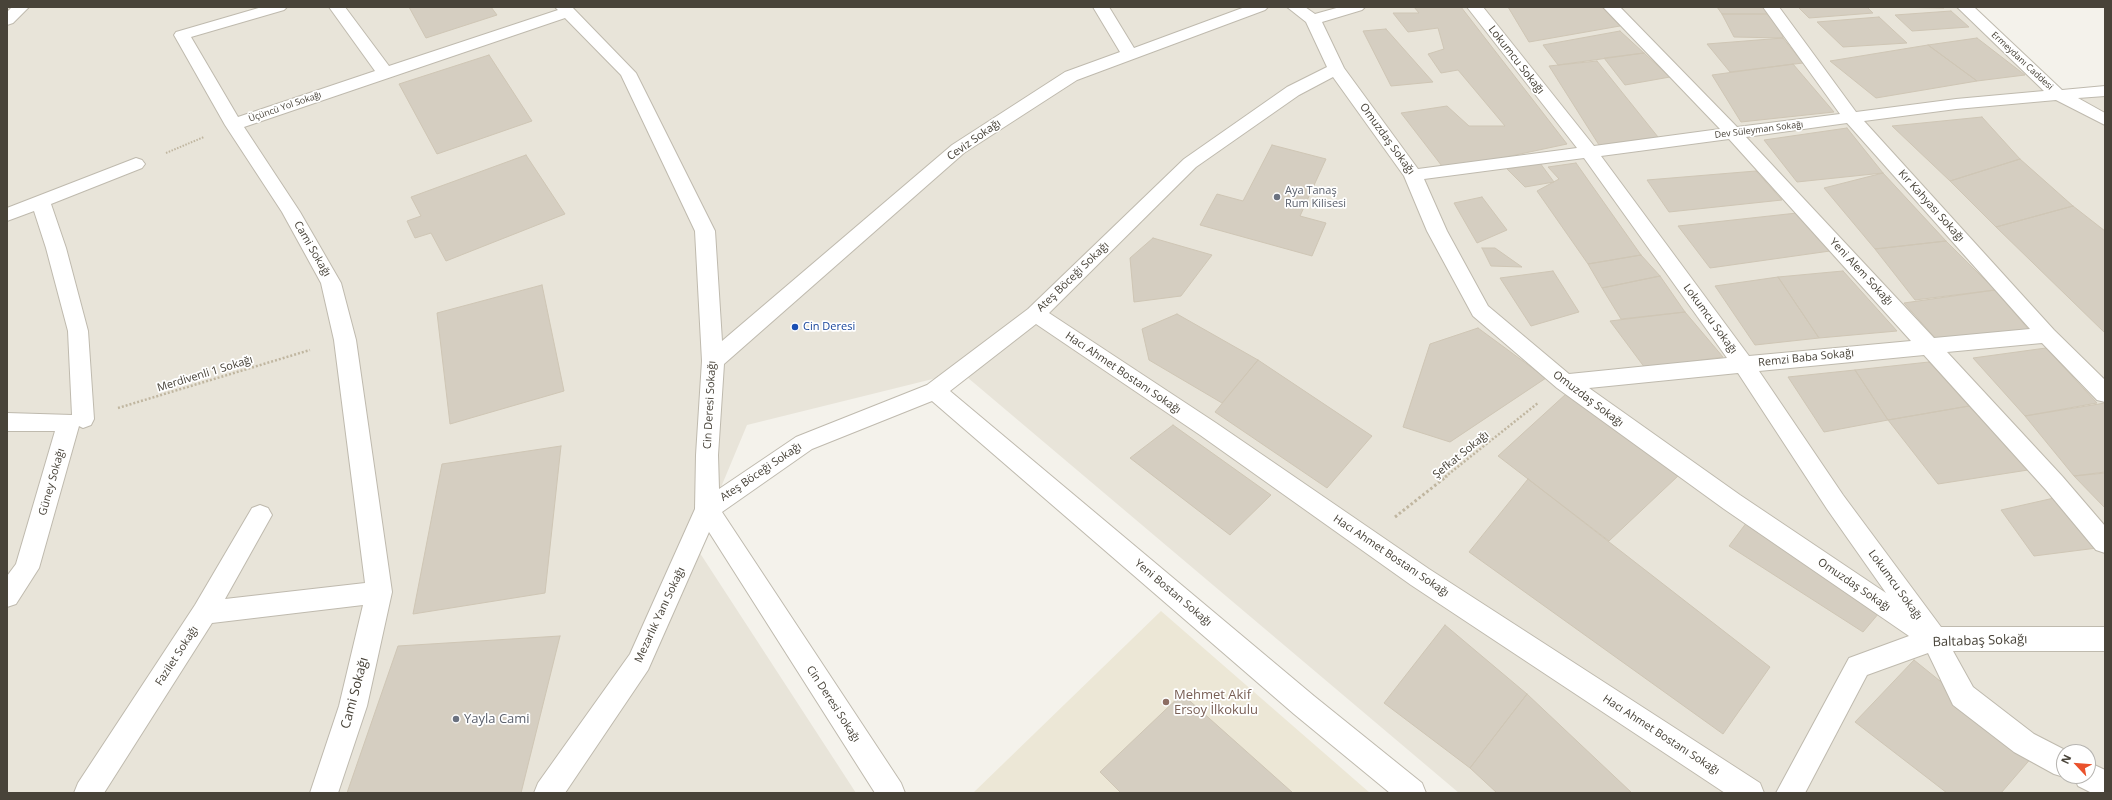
<!DOCTYPE html>
<meta charset="utf-8">
<style>
body{margin:0}
#map{position:relative;width:2112px;height:800px;overflow:hidden;background:#f4f2eb;font-family:"Open Sans",sans-serif}
canvas{display:block}
.frame{position:absolute;inset:0;border:8px solid #484339;pointer-events:none}
.north{position:absolute;left:2056px;top:744px;width:40px;height:40px;box-sizing:border-box;background:#fff;border:1px solid #b6b4b0;border-radius:50%;rotate:296deg;font-size:11px;font-weight:700;line-height:16px;text-align:center;color:#484339}
.north::after{content:'';display:block;margin:auto;width:14px;height:18px;background:#ea522c;clip-path:polygon(50% 0,100% 100%,50% 72%,0 100%)}
</style>
<div id="map">
<canvas width="2112" height="800"></canvas>
<div class="frame"></div>
<div class="north">N</div>
</div>
<script>
const ctx = document.querySelector('canvas').getContext('2d');
ctx.lineJoin = 'round';
function fillPath(path, color) { ctx.fillStyle = color; ctx.fill(path, 'evenodd'); }
const shape = rows => new Path2D(rows.map(r => 'M' + r).join(''));
function stroke(path, color, width, dash) { ctx.strokeStyle = color; ctx.lineWidth = width; ctx.lineCap = dash ? 'butt' : 'round'; ctx.setLineDash(dash || []); ctx.stroke(path); }
function write(font, color, halo, rows, align = 'center') {
  ctx.font = font + ' "Open Sans",sans-serif'; ctx.lineWidth = 3.5; ctx.setLineDash([]); ctx.textBaseline = 'middle'; ctx.strokeStyle = halo; ctx.fillStyle = color; for (const [text, x, y, turn = 0] of rows) {
    ctx.save(); ctx.translate(x, y); ctx.rotate((+turn || 0) * Math.PI / 180); ctx.textAlign = isNaN(turn) ? turn : align; if (halo) ctx.strokeText(text, 0, 0); ctx.fillText(text, 0, 0); ctx.restore();
  }
}
const residential = shape([
 [7,7,1968,7,2052,90,2105,87,2105,793,1459,793,961,372,747,425,696,547,856,793,7,793],
 [2064,752,2088,752,2088,776,2064,776]
]);
const education = shape([
 [1161,611,1370,793,973,793]
]);
const building = shape([
 [409,7,491,7,497,15,426,38,409,7],
 [1414,7,1461,7,1567,144,1445,170,1401,113,1447,106,1469,126,1505,126,1458,70,1441,73,1428,54,1444,49,1438,28,1408,32,1393,13,1419,13,1414,7],
 [1508,7,1602,7,1620,26,1529,42,1508,7],
 [1717,7,1768,7,1776,14,1722,14,1717,7],
 [1798,7,1867,7,1873,13,1809,18,1798,7],
 [1886,7,1943,7,1944,8,1886,7],
 [1951,11,1969,27,1912,31,1895,15,1951,11],
 [1722,14,1776,14,1783,38,1734,37,1722,14],
 [1879,17,1907,43,1843,47,1817,22,1879,17],
 [1386,29,1433,82,1391,86,1363,31,1386,29],
 [1620,31,1644,53,1558,65,1543,45,1620,31],
 [1783,38,1803,63,1730,72,1707,44,1783,38],
 [1977,38,2025,75,1977,81,1928,45,1977,38],
 [1928,45,1977,81,1876,98,1830,61,1928,45],
 [1644,53,1670,77,1625,85,1604,58,1644,53],
 [489,55,532,121,437,154,399,84,489,55],
 [1597,61,1658,137,1599,145,1549,66,1597,61],
 [1793,64,1834,112,1741,122,1712,75,1793,64],
 [1982,117,2020,159,1950,181,1892,126,1982,117],
 [1847,128,1883,173,1797,182,1764,140,1847,128],
 [1272,145,1326,159,1300,216,1326,223,1312,256,1200,225,1217,194,1243,201,1272,145],
 [526,155,565,214,446,261,431,233,415,238,407,221,421,216,411,197,526,155],
 [2020,159,2073,206,1996,227,1950,181,2020,159],
 [1540,163,1554,182,1525,187,1507,169,1540,163],
 [1576,163,1641,255,1588,264,1537,191,1559,179,1548,167,1576,163],
 [1756,171,1782,200,1669,212,1647,180,1756,171],
 [1883,173,1946,241,1875,249,1824,188,1883,173],
 [1482,197,1507,230,1477,243,1454,203,1482,197],
 [2073,206,2105,231,2105,333,1996,227,2073,206],
 [1797,213,1830,251,1710,268,1678,226,1797,213],
 [1153,238,1212,255,1181,296,1134,302,1130,258,1153,238],
 [1946,241,1995,290,1915,300,1875,249,1946,241],
 [1482,248,1495,248,1522,267,1491,266,1482,248],
 [1641,255,1660,276,1602,288,1588,264,1641,255],
 [1553,271,1579,312,1531,326,1500,278,1553,271],
 [1843,271,1897,331,1819,338,1778,277,1843,271],
 [1660,276,1685,312,1621,319,1602,288,1660,276],
 [1778,277,1819,338,1755,345,1715,286,1778,277],
 [542,285,564,391,450,424,437,313,542,285],
 [1995,290,2029,330,1938,341,1904,303,1995,290],
 [1685,312,1723,357,1645,368,1610,321,1685,312],
 [1177,314,1258,360,1222,403,1149,360,1142,329,1177,314],
 [1478,328,1546,378,1450,442,1403,427,1430,344,1478,328],
 [2046,348,2097,403,2025,416,1973,358,2046,348],
 [1258,360,1372,436,1327,488,1215,412,1258,360],
 [1929,362,1969,406,1888,420,1855,370,1929,362],
 [1855,370,1888,420,1824,432,1788,377,1855,370],
 [1566,394,1678,476,1609,541,1498,456,1566,394],
 [2105,403,2105,472,2074,476,2025,416,2105,403],
 [1969,406,2028,470,1938,484,1888,420,1969,406],
 [1173,425,1271,495,1230,535,1130,458,1173,425],
 [561,446,545,593,413,614,442,464,561,446],
 [2105,473,2105,508,2074,476,2105,473],
 [1528,479,1770,667,1723,734,1469,552,1528,479],
 [2054,498,2097,548,2034,556,2001,510,2054,498],
 [1747,522,1879,613,1863,632,1729,546,1747,522],
 [1445,625,1527,694,1470,768,1384,703,1445,625],
 [560,636,521,793,347,793,398,646,560,636],
 [1914,660,2033,756,2001,793,1947,793,1855,722,1914,660],
 [1182,694,1293,793,1121,793,1100,772,1182,694],
 [1527,694,1632,793,1497,793,1470,768,1527,694]
]);
const pathFar2 = shape([
 [166,153,204,137]
]);
const pathFar1 = shape([
 [118,408,310,350],
 [1445,477,1538,403]
]);
const path = shape([
 [1395,517,1447,476]
]);
const minor = shape([
 [12,7,29,7,13,23,7,25,7,12,12,7],
 [262,7,287,7,284,10,191,37,238,117,375,71,329,7,345,7,389,66,558,10,555,7,572,7,636,73,715,231,722,341,952,145,1065,72,1120,52,1093,7,1109,7,1134,48,1245,7,1268,7,1265,10,1077,80,964,153,724,364,718,455,719,489,796,437,927,385,1028,309,1184,159,1287,87,1327,67,1306,22,1287,7,1305,7,1315,14,1340,7,1365,7,1362,10,1322,22,1344,68,1418,169,1577,148,1467,7,1483,7,1594,146,1720,129,1603,7,1620,7,1737,127,1840,114,1763,7,1779,7,1856,112,1956,99,2044,91,1957,7,1974,7,2062,90,2105,86,2105,96,2078,98,2105,113,2105,125,2056,100,1956,109,1864,121,2054,330,2105,380,2105,402,2097,400,2042,343,1947,352,2062,476,2105,526,2105,553,2096,550,2046,490,1924,355,1759,371,1843,495,1941,627,2105,627,2105,651,1953,651,1973,687,2034,734,2069,752,2064,752,2064,776,2068,776,2064,777,2054,774,2014,752,1953,705,1928,653,1867,675,1805,793,1776,793,1849,658,1909,636,1724,509,1557,388,1473,316,1427,231,1404,176,1333,77,1299,95,1196,167,1049,313,1216,423,1429,569,1760,783,1764,793,1725,793,1411,585,1200,435,1036,324,950,391,1314,696,1422,783,1426,793,1390,793,1294,714,932,401,812,449,722,512,901,783,905,793,875,793,709,532,648,670,565,793,534,793,538,783,630,654,695,509,696,455,702,361,695,231,621,75,565,18,244,127,300,212,341,283,356,340,392,592,367,706,338,793,310,793,339,706,363,605,212,623,104,793,74,793,78,783,195,605,252,508,260,505,268,508,272,515,225,599,365,583,334,340,321,283,282,212,225,125,174,35,176,32,262,7],
 [1847,123,2030,329,1934,338,1746,137,1847,123],
 [1729,139,1911,341,1749,356,1601,156,1729,139],
 [1584,158,1727,358,1569,374,1488,306,1447,231,1424,179,1584,158],
 [1738,373,1827,509,1886,593,1740,495,1589,388,1738,373],
 [136,158,142,160,145,164,142,168,51,204,66,248,88,331,94,419,91,425,83,428,79,426,39,568,16,604,7,607,7,576,16,564,55,431,7,431,7,413,72,415,68,331,46,248,34,211,7,221,7,208,136,158],
 [2088,762,2105,770,2105,793,2092,793,2078,786,2074,776,2088,776,2088,762]
]);
const markers = [
 [1277,197,4,"#6b7280"],
 [795,327,4,"#1a4fb4"],
 [1166,702,4,"#8d6e63"],
 [456,719,4,"#6b7280"]
];
const farStreetnames = [
 ["Ermeydanı Caddesi",2022,61,43],
 ["Üçüncü Yol Sokağı",285,107,-19],
 ["Dev Süleyman Sokağı",1759,130,-7]
];
const streetNames = [
 ["Lokumcu Sokağı",1516,60,52],
 ["Omuzdaş Sokağı",1387,139,54],
 ["Ceviz Sokağı",974,140,-35],
 ["Kır Kahyası Sokağı",1931,206,48],
 ["Cami Sokağı",312,249,60],
 ["Yeni Alem Sokağı",1861,272,47],
 ["Ateş Böceği Sokağı",1073,277,-44],
 ["Lokumcu Sokağı",1710,319,54],
 ["Remzi Baba Sokağı",1806,358,-6],
 ["Hacı Ahmet Bostanı Sokağı",1123,373,34],
 ["Merdivenli 1 Sokağı",205,374,-17],
 ["Omuzdaş Sokağı",1588,399,37],
 ["Cin Deresi Sokağı",710,405,-87],
 ["Şefkat Sokağı",1461,455,-39],
 ["Ateş Böceği Sokağı",761,472,-34],
 ["Güney Sokağı",52,482,-74],
 ["Hacı Ahmet Bostanı Sokağı",1391,556,34],
 ["Omuzdaş Sokağı",1854,585,34],
 ["Lokumcu Sokağı",1895,585,54],
 ["Yeni Bostan Sokağı",1173,593,40],
 ["Mezarlık Yanı Sokağı",660,615,-65],
 ["Fazilet Sokağı",177,656,-57],
 ["Cin Deresi Sokağı",833,704,57],
 ["Hacı Ahmet Bostanı Sokağı",1661,735,33]
];
const worshipNames = [
 ["Aya Tanaş",1285,191],
 ["Rum Kilisesi",1285,204]
];
const transitNames = [
 ["Cin Deresi",803,327]
];
const nearStreetnames = [
 ["Baltabaş Sokağı",1980,641,-2],
 ["Cami Sokağı",355,693,-75]
];
const nearEducationnames = [
 ["Mehmet Akif",1174,695],
 ["Ersoy İlkokulu",1174,710]
];
const nearWorshipnames = [
 ["Yayla Cami",464,719]
];
fillPath(residential, '#e8e4d9');
fillPath(education, '#ece7d6');
fillPath(building, '#d5cec1');
stroke(building, '#cfc6b5', 1);
stroke(minor, '#bfbaae', 2);
stroke(pathFar2, '#c0b6a0', 2, [1.5, 1.5]);
stroke(pathFar1, '#c0b6a0', 2.5, [2, 2]);
stroke(path, '#c0b6a0', 3, [2.5, 2.5]);
fillPath(minor, '#fff');
for (const [x, y, r, color] of markers) { const dot = new Path2D(); dot.arc(x, y, r, 0, 2 * Math.PI); ctx.fillStyle = color; ctx.fill(dot); stroke(dot, '#fff', 1.5); }
write('9px', '#484339', '#fff', farStreetnames);
write('11px', '#484339', '#fff', streetNames);
write('11px', '#5b616d', '#fff', worshipNames, 'left');
write('11px', '#164399', '#fff', transitNames, 'left');
write('13px', '#484339', '#fff', nearStreetnames);
write('13px', '#785e54', '#fff', nearEducationnames, 'left');
write('13px', '#5b616d', '#fff', nearWorshipnames, 'left');
</script>
